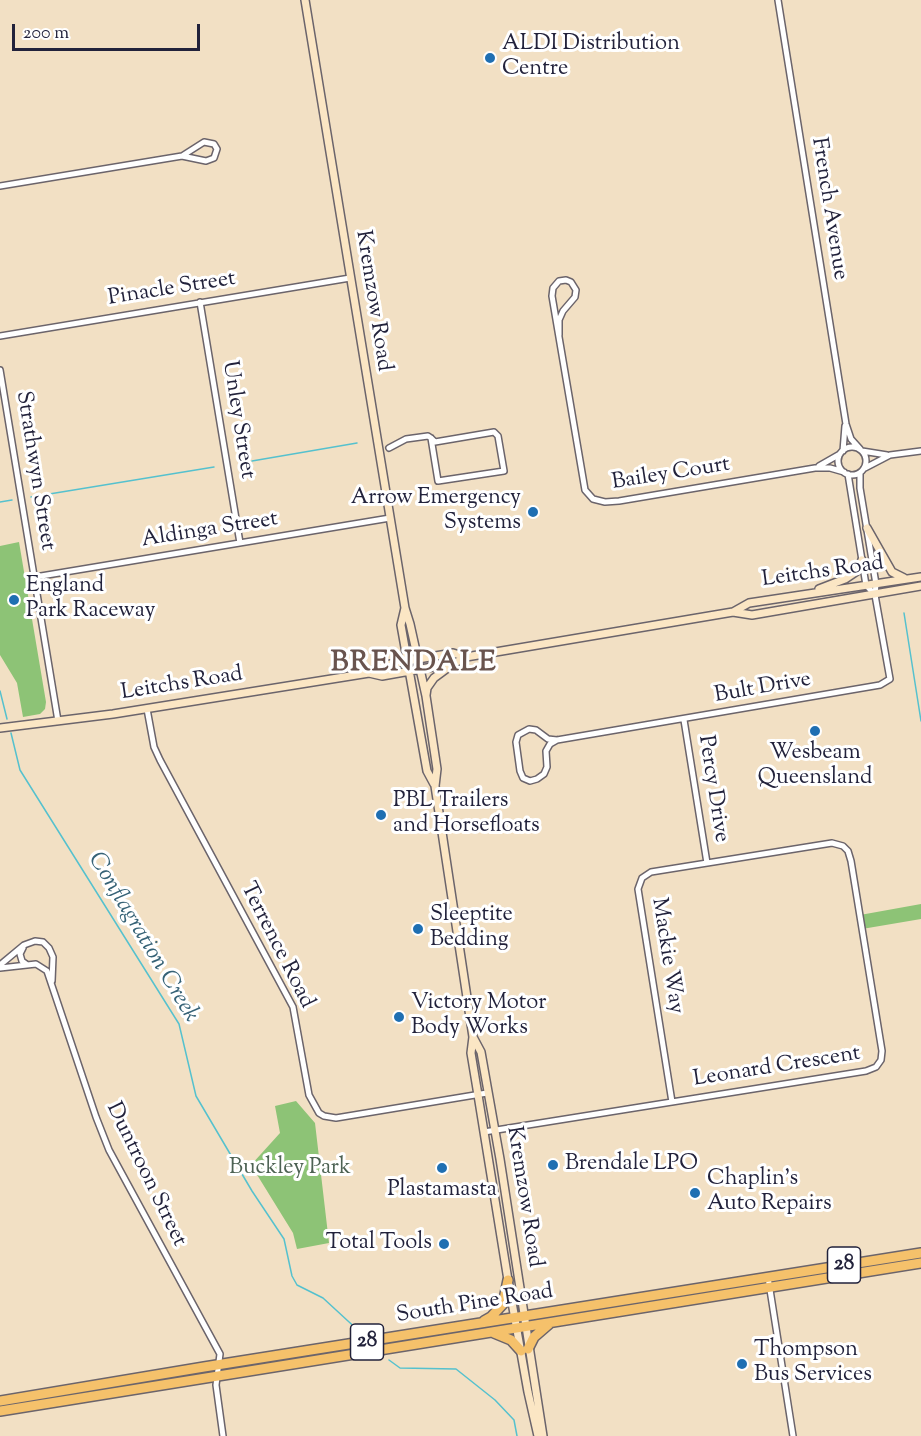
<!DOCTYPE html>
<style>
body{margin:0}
#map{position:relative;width:921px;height:1436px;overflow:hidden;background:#f2e0c4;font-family:"Sorts Mill Goudy",serif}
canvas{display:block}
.scale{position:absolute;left:12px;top:24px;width:188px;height:27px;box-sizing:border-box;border:3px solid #22223b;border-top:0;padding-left:8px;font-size:18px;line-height:21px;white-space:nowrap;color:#22223b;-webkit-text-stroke:4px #fff;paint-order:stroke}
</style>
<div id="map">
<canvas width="921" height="1436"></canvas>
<div class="scale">200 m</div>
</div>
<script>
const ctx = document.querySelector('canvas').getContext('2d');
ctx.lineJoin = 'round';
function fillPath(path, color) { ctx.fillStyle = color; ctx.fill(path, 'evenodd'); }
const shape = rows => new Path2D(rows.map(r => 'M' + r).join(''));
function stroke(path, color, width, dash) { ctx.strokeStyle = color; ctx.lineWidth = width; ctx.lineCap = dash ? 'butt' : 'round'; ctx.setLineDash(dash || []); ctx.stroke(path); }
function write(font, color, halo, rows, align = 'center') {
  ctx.font = font + ' "Sorts Mill Goudy",serif'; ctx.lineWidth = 6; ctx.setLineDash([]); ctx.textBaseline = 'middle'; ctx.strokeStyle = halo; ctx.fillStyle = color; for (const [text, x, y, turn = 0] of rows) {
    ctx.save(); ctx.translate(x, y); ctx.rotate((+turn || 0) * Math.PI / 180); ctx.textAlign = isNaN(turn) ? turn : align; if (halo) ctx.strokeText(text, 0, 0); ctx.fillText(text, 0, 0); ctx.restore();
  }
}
const green = shape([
 [19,542,46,702,45,709,40,714,23,717,17,683,0,655,0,546],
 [921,904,921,919,862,929,860,915],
 [296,1101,315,1123,329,1243,297,1249,293,1233,251,1165,280,1133,275,1106]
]);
const stream = shape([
 [252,461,357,443],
 [31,497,214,467],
 [0,502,12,500],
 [904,613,921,721],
 [0,691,7,719],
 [11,733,20,770,179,1024,196,1096,252,1191,284,1239,292,1276,297,1285,323,1298,361,1333],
 [389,1360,400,1368,456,1369,495,1400,514,1420,517,1436]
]);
const street = shape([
 [778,0,846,424,851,439,860,449],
 [0,186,182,156,204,142,214,144,217,149,214,158,206,161,182,156],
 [200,302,240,543],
 [559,335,559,320,563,311,575,297,576,290,571,282,566,280,559,281,553,288,552,296,585,490,593,499,605,502,619,501,815,468,830,468,844,472],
 [0,336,350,278],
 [0,370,58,721],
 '838 461a14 14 0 1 1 28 0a14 14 0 1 1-28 0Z',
 [389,448,406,439,428,436,431,438,435,442,494,432,498,436,504,471,438,481,431,438],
 [843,451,845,426],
 [862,451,887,455],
 [819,466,840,454],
 [865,468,890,455,921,451],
 [848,474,866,585,875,595],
 [35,577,390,518],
 [147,709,154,747,160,760,293,1007,309,1095,319,1113,324,1116,336,1118,487,1093],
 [684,720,707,863],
 [557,740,550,744,546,751,547,767,544,774,537,779,530,781,523,778,520,771,516,742,518,735,529,729,536,730,548,739,557,740,880,685,890,679,875,595,876,584,860,488,860,473],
 [23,948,20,954,22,961,26,964],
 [0,965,24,945,35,941,43,942,49,948,53,957,52,981],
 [0,968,36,964,47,971,96,1117,109,1150,220,1354,216,1385,223,1436],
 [484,1132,866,1071,876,1067,881,1060,882,1051,851,861,848,851,843,846,832,843,651,872,642,878,638,889,672,1102],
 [768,1277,793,1436]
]);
const secondary = shape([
 [305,0,405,608,410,624,426,696,437,769,435,786,473,1037,481,1052,500,1159,543,1436],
 [867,528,892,572,904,578],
 [819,589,845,579,857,571,862,560],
 [405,608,401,625,427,771,434,784],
 [733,612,749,603,921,577],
 [369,673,380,666,418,659,453,653,466,657],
 [426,695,427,688,434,678,453,664],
 [0,728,113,714,369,673,382,676,455,663,466,657,733,612,752,615,921,586],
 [473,1037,471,1053,478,1095,508,1280,528,1392,538,1436]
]);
const highway = shape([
 [484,1321,491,1317,503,1304,508,1280],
 [494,1333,511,1340,521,1351],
 [528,1349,534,1337,549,1324],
 [0,1401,204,1367,921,1253],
 [0,1411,921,1263]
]);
const markers = [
 [490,58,6,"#1f6fb2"],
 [533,512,6,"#1f6fb2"],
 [14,600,6,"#1f6fb2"],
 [815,731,6,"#1f6fb2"],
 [381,815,6,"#1f6fb2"],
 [418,929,6,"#1f6fb2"],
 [399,1017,6,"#1f6fb2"],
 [553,1165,6,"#1f6fb2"],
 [442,1168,6,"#1f6fb2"],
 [695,1193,6,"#1f6fb2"],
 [444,1244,6,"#1f6fb2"],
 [742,1364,6,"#1f6fb2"]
];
const shields = [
 [844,1265,33],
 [367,1342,33]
];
const shieldNames = [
 ["28",844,1265],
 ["28",367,1342]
];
const poiNames = [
 ["ALDI Distribution",502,45],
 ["Centre",502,70],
 ["Arrow Emergency",521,499,"right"],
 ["Systems",521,524,"right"],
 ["England",26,587],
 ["Park Raceway",26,612],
 ["Wesbeam",815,754,"center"],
 ["Queensland",815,779,"center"],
 ["PBL Trailers",393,802],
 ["and Horsefloats",393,827],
 ["Sleeptite",430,916],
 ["Bedding",430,941],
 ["Victory Motor",411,1004],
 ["Body Works",411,1029],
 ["Brendale LPO",565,1165],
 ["Chaplin's",707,1180],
 ["Auto Repairs",707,1205],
 ["Plastamasta",442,1191,"center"],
 ["Total Tools",432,1244,"right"],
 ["Thompson",754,1351],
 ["Bus Services",754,1376]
];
const streetNames = [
 ["French Avenue",828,209,81],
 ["Pinacle Street",172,290,-9],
 ["Kremzow Road",372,301,81],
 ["Unley Street",237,420,81],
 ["Strathwyn Street",34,471,81],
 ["Bailey Court",671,475,-9],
 ["Aldinga Street",210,531,-9],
 ["Leitchs Road",823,573,-8],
 ["Leitchs Road",182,685,-9],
 ["Bult Drive",763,689,-10],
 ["Percy Drive",712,789,81],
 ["Terrence Road",276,946,63],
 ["Mackie Way",666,956,81],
 ["Leonard Crescent",777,1068,-9],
 ["Duntroon Street",145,1175,64],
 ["Kremzow Road",523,1197,81],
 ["South Pine Road",475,1305,-9]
];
const parkNames = [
 ["Buckley Park",290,1169]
];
const waterNames = [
 ["Conflagration Creek",142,938,59]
];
const districtNames = [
 ["BRENDALE",414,665]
];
fillPath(green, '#8dc376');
stroke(stream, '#55c1ce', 1.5);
stroke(street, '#6b646b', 8);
stroke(secondary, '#6b646b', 10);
stroke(highway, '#6b646b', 12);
stroke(street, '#fff', 5);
stroke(secondary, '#fbe6c4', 7);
stroke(highway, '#f5c16b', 9);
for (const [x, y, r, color] of markers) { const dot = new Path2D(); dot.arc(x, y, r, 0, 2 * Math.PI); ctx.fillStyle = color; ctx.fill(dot); stroke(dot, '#fff', 2); }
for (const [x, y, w] of shields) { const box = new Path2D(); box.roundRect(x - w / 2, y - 18, w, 36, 4.5); ctx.fillStyle = '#fff'; ctx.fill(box); stroke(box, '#22223b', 1.5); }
write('bold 21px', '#22223b', null, shieldNames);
write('22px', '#22223b', '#fff', poiNames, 'left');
write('22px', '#22223b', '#fff', streetNames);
write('22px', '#4d6253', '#fff', parkNames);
write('italic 24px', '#366276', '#fff', waterNames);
ctx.letterSpacing = '1.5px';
write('bold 28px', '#69544e', '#fff', districtNames);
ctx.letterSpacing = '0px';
</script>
